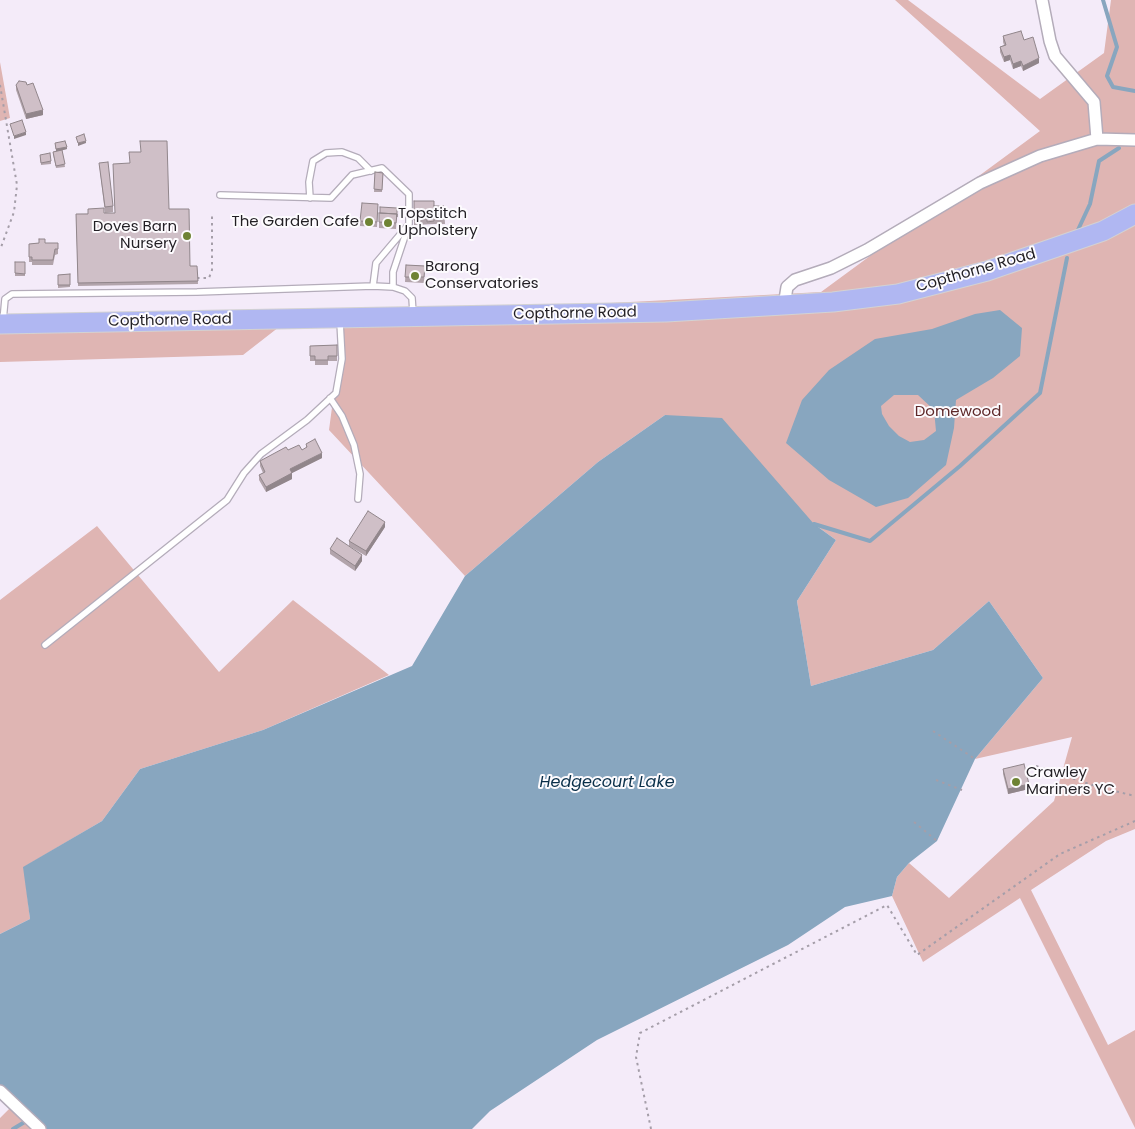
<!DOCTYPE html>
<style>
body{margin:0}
canvas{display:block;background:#f4ebf9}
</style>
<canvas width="1135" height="1129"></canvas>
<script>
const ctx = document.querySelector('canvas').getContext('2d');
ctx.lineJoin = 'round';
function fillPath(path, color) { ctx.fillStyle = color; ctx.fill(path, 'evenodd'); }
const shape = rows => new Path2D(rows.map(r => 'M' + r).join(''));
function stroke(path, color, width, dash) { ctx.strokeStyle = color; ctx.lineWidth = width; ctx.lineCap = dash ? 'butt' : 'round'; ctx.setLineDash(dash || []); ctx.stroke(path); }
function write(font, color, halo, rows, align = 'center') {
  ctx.font = font + ' Poppins,sans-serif'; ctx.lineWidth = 4; ctx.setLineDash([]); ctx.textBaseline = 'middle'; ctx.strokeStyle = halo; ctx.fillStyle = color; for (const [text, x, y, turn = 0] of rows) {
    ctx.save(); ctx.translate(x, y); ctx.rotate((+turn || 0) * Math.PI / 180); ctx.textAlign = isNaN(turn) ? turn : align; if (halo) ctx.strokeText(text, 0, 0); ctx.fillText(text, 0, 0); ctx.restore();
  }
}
const forest = shape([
 [895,0,908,0,1040,99,1104,53,1111,0,1135,0,1135,829,1106,841,1031,890,1108,1045,1135,1030,1135,1128,1020,898,923,962,892,896,897,877,909,863,949,898,1054,801,1072,737,975,759,1043,678,989,601,933,650,811,686,797,601,836,540,665,415,598,462,465,576,329,430,344,317,821,292,1040,131],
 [0,62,10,118,0,121],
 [279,327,243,355,0,362,0,334],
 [97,526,219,672,293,600,389,675,263,730,140,769,102,821,24,867,30,919,0,934,0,600],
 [10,1108,31,1129,0,1129,0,1118]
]);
const water = shape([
 [1000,310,1022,328,1020,356,993,378,956,400,954,428,946,465,908,498,876,507,829,480,786,443,802,400,829,370,875,339,932,329,975,314],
 [894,395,918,395,934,410,936,431,924,440,910,442,899,436,889,426,882,414,881,406],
 [665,415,722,418,814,524,836,540,797,601,811,686,933,650,989,601,1043,678,975,759,937,841,909,863,897,877,892,896,845,907,788,945,597,1040,490,1111,472,1129,43,1129,0,1089,0,934,30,919,23,867,102,821,140,769,263,730,412,666,465,576,598,462]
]);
const stream = shape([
 [1103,0,1117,47,1107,76,1113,87,1135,91],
 [1077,232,1090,204,1099,161,1119,148],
 [814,524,870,541,960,466,1040,393,1067,258],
 [13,1129,28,1120]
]);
const path = shape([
 [0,85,17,185,14,212,0,250],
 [197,278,209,278,212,270,212,213],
 [933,731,975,759],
 [1036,766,1098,787,1135,796],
 [936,780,962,790],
 [914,822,937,841],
 [651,1129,636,1057,640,1033,887,905,917,955,1060,854,1135,821]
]);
const service = shape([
 [220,195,331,198,352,175,382,168,409,194,409,224],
 [310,198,309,182,313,161,326,153,342,152,358,158,371,171],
 [373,286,376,263,409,224,393,272,393,287],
 [3,321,5,299,12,294,197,292,373,286,393,287,405,291,412,298,413,313],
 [330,398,342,416,354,445,360,474,358,499],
 [45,645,227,500,244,473,261,454,307,420,336,393,342,359,340,322]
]);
const minor = shape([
 [1042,0,1050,41,1055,56,1094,102,1097,139],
 [784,306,787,287,795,280,831,268,867,250,980,183,1040,156,1097,139,1135,140],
 [0,1091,40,1129]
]);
const trunk = shape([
 [0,324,666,312,833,302,898,294,987,271,1103,231,1135,214]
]);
const wall = shape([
 [1003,36,1024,40,1039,63,1023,71,1021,66,1013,69,1010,60,1004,62,1000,52,1000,47,1004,45,1003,42],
 [16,85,27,85,43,115,26,119,16,90],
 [55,143,67,149,62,150,65,167,56,168,53,154,53,152,56,151],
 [40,155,51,161,51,164,41,165],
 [99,163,113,206,113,212,105,213],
 [130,163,169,209,190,266,197,266,198,284,78,286,76,214,115,213],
 [375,172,383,173,382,192,374,192],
 [414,201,434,207,444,206,445,224,434,224,434,223,434,224,414,225],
 [378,204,377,227,360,226,360,221],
 [397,208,396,229,379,228,379,213],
 [39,243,58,243,58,254,55,255,53,265,32,265,32,262,29,262,29,244],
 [15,262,25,262,25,276,15,276],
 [406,265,425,266,424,283,405,282],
 [70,274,70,287,58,288,58,275],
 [337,345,337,361,328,361,328,365,315,365,315,361,310,361,310,346],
 [306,444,322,458,292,473,292,479,266,492,259,480,259,475,263,473,260,466,260,461,288,450,302,450,306,448],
 [385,527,366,556,349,546,349,541],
 [330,549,362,561,355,571,330,554],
 [1003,769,1029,789,1008,794,1003,774]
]);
const shadedWall = shape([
 [1010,55,1010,60,1004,62,1004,57],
 [1039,58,1039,63,1023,71,1023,66],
 [1021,61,1021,66,1013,69,1013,64],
 [43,110,43,115,26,119,26,114],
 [26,132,26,135,14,139,14,136],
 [86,141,86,143,78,146,78,143],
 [67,147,67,149,56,152,56,149],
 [322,453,322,458,290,474,290,469],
 [292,473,292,479,266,492,266,487],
 [385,522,385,527,366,556,366,551],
 [362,555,362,561,355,571,355,566],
 [1029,784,1029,789,1008,794,1008,789]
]);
const building = shape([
 [1021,31,1024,40,1033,37,1039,58,1023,66,1021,61,1013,64,1010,55,1004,57,1000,47,1006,45,1003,36,1021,31],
 [19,81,26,82,27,85,33,83,43,110,26,114,16,85,19,81],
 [22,120,26,132,14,136,10,124,22,120],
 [84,134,86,141,78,143,76,137,84,134],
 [65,141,67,147,56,149,55,143,65,141],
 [140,141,167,141,169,209,189,209,190,266,197,266,198,281,78,283,76,214,88,214,88,209,104,208,104,213,115,213,113,164,130,163,129,152,141,152,140,141],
 [62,150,65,164,56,166,53,152,62,150],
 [50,153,51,161,41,163,40,155,50,153],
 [108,162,113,206,105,207,99,163,108,162],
 [375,172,383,173,382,190,374,189,375,172],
 [414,201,434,201,434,211,427,211,427,219,414,220,414,201],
 [362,203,378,204,377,222,360,221,362,203],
 [434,206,444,206,445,213,434,214,434,206],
 [380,207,397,208,397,217,397,214,380,213,380,207],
 [379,213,397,214,396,223,379,222,379,213],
 [427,213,434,213,434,221,427,222,427,213],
 [39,239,45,239,45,243,58,243,58,249,55,249,53,260,32,260,32,257,29,257,29,244,39,243,39,239],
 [15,262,25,262,25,274,15,273,15,262],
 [406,265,425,266,424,277,405,277,406,265],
 [70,274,70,285,58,285,58,275,70,274],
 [337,345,337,356,328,356,328,360,315,360,315,356,310,356,310,346,337,345],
 [315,439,322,453,290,469,292,473,266,487,259,475,265,472,260,461,286,447,288,450,299,445,302,450,307,447,306,444,315,439],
 [368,511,385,522,366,551,349,541,368,511],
 [337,538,362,555,355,566,330,549,337,538],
 [1024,764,1029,784,1008,789,1003,769,1024,764]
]);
const markers = [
 [369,222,5,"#6e8334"],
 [388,223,5,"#6e8334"],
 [187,236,5,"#6e8334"],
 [415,276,5,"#6e8334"],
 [1016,782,5,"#6e8334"]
];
const poiNames = [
 ["Topstitch",398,214],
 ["Upholstery",398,231],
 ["The Garden Cafe",359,222,"right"],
 ["Doves Barn",177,227,"right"],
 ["Nursery",177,244,"right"],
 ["Barong",425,267],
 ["Conservatories",425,284],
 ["Crawley",1026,773],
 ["Mariners YC",1026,790]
];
const streetNames = [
 ["Copthorne Road",976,271,-16],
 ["Copthorne Road",575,314,-1],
 ["Copthorne Road",170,321,-1]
];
const parkNames = [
 ["Domewood",958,412]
];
const waterNames = [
 ["Hedgecourt Lake",607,783]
];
fillPath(forest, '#dfb5b3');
fillPath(water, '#88a6bf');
stroke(stream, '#88a6bf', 4);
stroke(service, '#b4acba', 8);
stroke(minor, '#b4acba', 14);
stroke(trunk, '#d3d2d3', 21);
stroke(path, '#a59ea9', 2, [2.5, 4]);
stroke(service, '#fff', 5.5);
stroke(minor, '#fff', 11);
stroke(trunk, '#b0b7f2', 19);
fillPath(wall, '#b2a4ab');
fillPath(shadedWall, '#91868b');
fillPath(building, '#cfbfc7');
stroke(building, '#91868b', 1);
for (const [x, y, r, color] of markers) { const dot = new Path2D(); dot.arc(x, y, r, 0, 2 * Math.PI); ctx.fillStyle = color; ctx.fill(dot); stroke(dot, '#fdfbfe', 2); }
write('15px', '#221f24', '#fdfbfe', poiNames, 'left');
write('15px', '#221f24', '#fdfbfe', streetNames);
write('15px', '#5e2829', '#fdfbfe', parkNames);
write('italic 16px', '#092f49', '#fdfbfe', waterNames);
</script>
